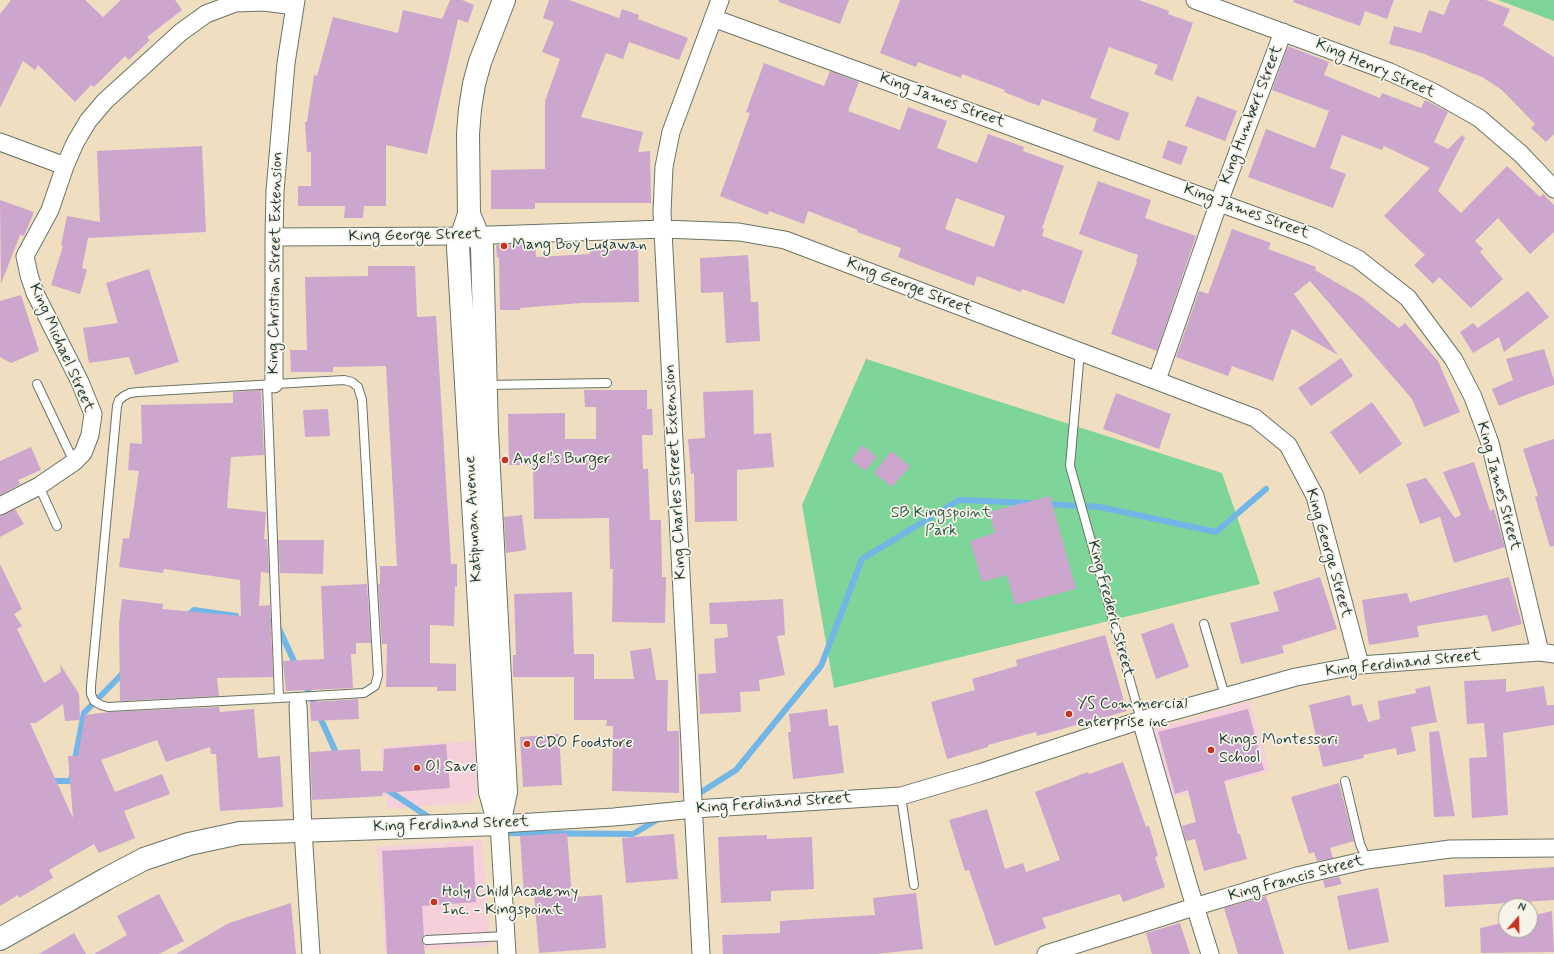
<!DOCTYPE html>
<style>
body{margin:0}
#map{position:relative;width:1554px;height:954px;overflow:hidden;background:#f0dec0;font-family:Mynerve,sans-serif}
canvas{display:block}
.north{position:absolute;left:1498px;top:898px;width:40px;height:40px;box-sizing:border-box;background:#f7f3e8;border:1px solid #a1aaa0;border-radius:50%;rotate:20deg;font-size:11px;font-weight:700;line-height:16px;text-align:center;color:#1f3d34}
.north::after{content:'';display:block;margin:auto;width:14px;height:18px;background:#c8321e;clip-path:polygon(50% 0,100% 100%,50% 72%,0 100%)}
</style>
<div id="map">
<canvas width="1554" height="954"></canvas>
<div class="north">N</div>
</div>
<script>
const ctx = document.querySelector('canvas').getContext('2d');
ctx.lineJoin = 'round';
function fillPath(path, color) { ctx.fillStyle = color; ctx.fill(path, 'evenodd'); }
const shape = rows => new Path2D(rows.map(r => 'M' + r).join(''));
function stroke(path, color, width, dash) { ctx.strokeStyle = color; ctx.lineWidth = width; ctx.lineCap = dash ? 'butt' : 'round'; ctx.setLineDash(dash || []); ctx.stroke(path); }
function write(font, color, halo, rows, align = 'center') {
  ctx.font = font + ' Mynerve,sans-serif'; ctx.lineWidth = 3.5; ctx.setLineDash([]); ctx.textBaseline = 'middle'; ctx.strokeStyle = halo; ctx.fillStyle = color; for (const [text, x, y, turn = 0] of rows) {
    ctx.save(); ctx.translate(x, y); ctx.rotate((+turn || 0) * Math.PI / 180); ctx.textAlign = isNaN(turn) ? turn : align; if (halo) ctx.strokeText(text, 0, 0); ctx.fillText(text, 0, 0); ctx.restore();
  }
}
const built = shape([
 [1250,701,1270,771,1172,798,1153,729],
 [474,741,477,780,476,794,474,799,468,803,387,809,381,747],
 [482,840,491,946,384,951,383,911,376,847]
]);
const green = shape([
 [1498,0,1554,0,1554,21],
 [866,359,1222,473,1260,584,834,688,802,505]
]);
const stream = shape([
 [1044,504,1100,507,1216,532,1266,489],
 [186,617,194,610,236,616],
 [263,620,276,622,297,668],
 [305,684,338,757],
 [74,764,84,713,125,671],
 [49,781,71,781,72,775],
 [386,789,433,820],
 [695,796,736,770,821,666,862,559,959,500,1031,503],
 [500,833,633,834,660,818]
]);
const building = shape([
 [11,0,85,0,103,17,121,0,175,0,182,10,147,37,150,40,129,60,125,56,94,87,91,85,75,102,38,65,35,70,23,61,0,108,0,14],
 [450,0,462,0,474,5,468,23,458,19,427,154,386,145,386,206,364,206,363,218,344,218,345,206,298,206,298,186,311,186,311,152,307,152,305,122,307,122,314,75,317,76,333,17,398,33,403,10,442,19],
 [549,0,569,0,619,18,622,9,639,15,638,19,688,38,679,60,629,42,623,59,606,53,581,117,643,132,638,152,650,151,651,203,535,203,535,209,491,209,491,170,545,169,545,101,560,59,542,52,554,22,543,18],
 [779,0,849,0,840,24,779,2],
 [900,0,1139,0,1169,11,1168,14,1193,23,1172,81,1154,74,1158,65,1109,47,1090,98,1129,113,1119,141,1093,131,1097,119,1042,99,1039,106,1004,92,1005,90,962,74,961,78,918,62,916,67,880,53],
 [1294,0,1394,0,1387,19,1365,11,1360,26,1293,2],
 [1450,0,1486,0,1510,9,1503,25,1554,57,1554,134,1546,142,1531,128,1535,124,1502,90,1482,77,1422,53,1389,44,1394,26,1421,33,1429,10,1444,15],
 [1288,46,1329,62,1324,75,1380,98,1382,93,1421,108,1425,100,1448,112,1434,142,1448,149,1462,135,1465,138,1438,191,1461,213,1507,166,1540,197,1543,194,1554,205,1554,232,1530,254,1498,218,1475,241,1483,249,1480,252,1503,279,1471,308,1439,277,1433,284,1414,265,1425,255,1384,216,1430,168,1384,146,1382,150,1342,135,1330,168,1346,174,1333,208,1248,177,1266,129,1315,148,1329,111,1272,90],
 [764,63,824,86,830,71,859,82,848,111,900,130,908,107,947,121,937,148,977,163,988,134,1024,147,1023,151,1064,166,1042,228,1044,229,1042,236,1083,251,1064,304,1022,289,1021,292,977,276,974,286,898,257,901,248,857,232,858,230,808,211,804,224,769,211,768,215,720,196,750,113,746,112],
 [956,198,1005,216,994,247,945,229],
 [1197,96,1237,111,1225,141,1185,126],
 [1168,140,1188,147,1181,165,1162,158],
 [202,146,206,232,88,238,82,268,87,270,80,294,51,285,63,246,61,245,67,216,100,222,97,151],
 [1098,181,1151,200,1145,218,1196,236,1157,351,1111,334,1137,262,1136,261,1138,255,1079,234],
 [0,200,34,212,24,236,20,235,1,284],
 [1232,229,1271,243,1268,249,1316,267,1315,270,1361,297,1399,328,1405,323,1438,361,1460,412,1424,427,1412,399,1310,281,1294,294,1338,355,1292,329,1273,381,1232,366,1228,376,1176,357,1199,291,1208,294],
 [535,243,536,257,590,254,590,249,638,249,639,302,581,303,520,308,520,310,500,310,499,257,497,258,496,245],
 [748,255,751,302,758,302,760,341,726,343,723,292,701,293,700,258],
 [368,266,415,266,417,317,436,316,451,564,457,564,457,587,455,586,454,626,430,625,430,663,456,664,456,691,437,691,437,687,386,687,387,644,382,644,378,584,380,584,380,566,397,566,386,366,333,367,333,372,291,372,290,350,307,350,305,277,368,276],
 [149,269,179,362,135,375,129,357,89,363,83,328,118,323,106,283],
 [1528,291,1549,317,1504,352,1499,337,1473,353,1460,332,1473,323,1478,328],
 [21,295,39,351,11,363,0,357,0,301],
 [1544,349,1554,380,1554,385,1523,396,1499,406,1492,389,1513,380,1506,359],
 [1341,358,1353,376,1311,406,1298,388],
 [261,390,264,455,231,457,227,508,266,512,264,539,267,539,269,573,261,572,259,606,270,605,273,677,217,678,219,696,120,701,119,624,122,599,163,604,162,609,241,616,240,580,164,569,163,573,119,567,123,538,129,539,139,471,128,470,130,443,142,444,141,405,233,403,233,392],
 [584,390,647,390,647,409,652,409,653,435,642,435,643,469,648,469,650,520,661,520,662,577,666,577,665,623,612,622,613,569,610,569,609,518,534,519,533,465,509,465,508,414,565,413,565,439,596,439,596,407,585,407],
 [753,390,754,434,771,433,774,467,737,470,737,521,695,522,694,473,691,474,688,439,705,438,703,392],
 [1116,393,1171,414,1159,449,1103,429],
 [1372,402,1402,444,1360,474,1330,432],
 [328,409,330,436,305,437,303,410],
 [1554,439,1554,546,1550,547,1535,497,1538,496,1523,449],
 [862,445,877,457,865,471,851,460],
 [31,447,41,470,18,480,20,484,0,495,0,461],
 [891,451,910,466,892,487,874,473],
 [1474,462,1490,511,1494,509,1505,547,1454,563,1440,517,1420,524,1406,484,1426,478,1455,518,1461,515,1443,472],
 [1050,496,1076,589,1015,605,1007,575,982,582,970,541,995,533,989,512],
 [15,509,24,524,0,537,0,516],
 [522,515,526,550,506,553,504,517],
 [278,540,324,540,323,574,280,573],
 [0,564,22,609,14,614,22,626,17,629,44,683,61,672,60,664,79,694,80,720,65,721,63,704,36,723,30,723,73,818,68,756,78,756,85,715,110,712,219,707,220,712,254,709,258,758,280,756,283,807,220,811,216,754,211,754,210,747,166,762,157,740,101,760,115,792,162,774,170,794,124,811,135,838,99,853,94,844,49,870,53,878,19,898,18,895,0,906],
 [1320,577,1337,629,1282,646,1284,653,1241,664,1230,623,1279,611,1273,592],
 [1509,577,1522,624,1492,632,1487,615,1417,626,1419,637,1369,645,1362,600,1407,593,1410,602],
 [367,584,371,643,356,643,356,654,351,654,353,688,286,691,283,661,324,659,321,586],
 [572,592,574,654,594,654,594,679,634,679,630,651,651,648,656,680,668,680,667,731,679,731,679,793,612,791,613,726,606,726,607,720,574,720,574,677,513,677,513,655,516,655,514,594],
 [783,599,785,635,777,636,785,675,759,680,760,691,740,692,741,712,700,714,698,674,716,673,714,639,728,637,727,624,710,624,709,603],
 [1173,623,1189,667,1156,679,1141,634],
 [1105,635,1127,711,1037,736,1036,732,988,745,988,747,947,759,931,702,975,690,972,679,1017,666,1016,660],
 [1506,679,1506,692,1544,686,1547,705,1554,705,1554,725,1503,733,1508,815,1472,818,1469,758,1487,757,1484,723,1467,724,1464,681],
 [1430,686,1437,722,1411,727,1416,751,1397,755,1396,748,1363,755,1364,758,1323,767,1309,705,1350,695,1352,706,1362,704,1368,722,1380,719,1378,701,1416,693,1415,689],
 [358,699,359,719,311,721,310,702],
 [827,709,829,726,838,725,844,773,793,779,788,732,791,732,789,714],
 [1248,709,1264,770,1224,781,1238,834,1240,834,1247,859,1204,871,1195,839,1186,841,1182,826,1196,822,1188,790,1175,794,1158,732],
 [1439,731,1455,816,1434,817,1429,732],
 [559,734,562,785,523,787,520,737],
 [446,744,450,788,382,793,383,796,312,800,310,752,360,749,361,771,383,771,384,749],
 [1123,762,1146,827,1149,826,1158,856,1155,857,1165,887,1123,902,1120,894,1042,918,1046,928,995,946,969,870,965,871,949,820,987,809,1005,869,1023,863,1026,872,1060,860,1035,792,1088,772,1089,774],
 [1339,783,1354,841,1330,848,1333,858,1317,861,1314,852,1309,854,1291,797],
 [567,833,572,897,602,895,606,948,539,953,534,894,524,895,520,836],
 [674,834,678,879,626,883,622,838],
 [767,835,767,839,812,837,814,889,771,891,771,901,721,903,718,837],
 [473,846,476,902,422,906,424,936,422,941,424,945,425,954,387,954,382,851],
 [1554,867,1554,900,1445,907,1443,875],
 [1339,877,1342,884,1325,888,1323,880],
 [1378,888,1389,942,1348,950,1337,896],
 [916,893,923,949,876,954,723,954,722,935,780,933,780,921,875,915,873,898],
 [159,894,184,941,159,954,94,954,127,935,117,916],
 [1266,896,1284,954,1238,954,1224,908],
 [291,903,296,954,176,954,229,923],
 [1552,911,1554,952,1481,953,1480,928,1506,922,1506,930,1530,930,1530,916],
 [1180,923,1190,954,1152,954,1146,933],
 [74,933,86,954,39,954]
]);
const lane = shape([
 [1080,351,1070,466,1141,720],
 [344,380,352,382,358,387,362,400,378,675,375,686,364,693,279,698,108,707,101,705,94,701,91,694,91,686,117,406,119,400,124,396,130,393,138,392,344,380],
 [37,384,74,462],
 [267,384,279,698],
 [487,385,607,383],
 [39,486,57,526],
 [1204,624,1225,696],
 [1345,781,1360,844,1367,860],
 [901,796,914,885],
 [427,940,506,936]
]);
const street = shape([
 [1195,0,1390,72,1433,92,1479,118,1521,154,1554,189],
 [713,18,1313,237,1358,259,1408,298,1454,360,1473,397,1490,443,1540,652],
 [0,142,65,166],
 [274,237,462,236,664,229,739,232,785,240,1255,418,1288,445,1315,496,1360,665],
 [1157,380,1219,202,1283,32],
 [274,384,274,237,275,191,286,63,296,0],
 [0,506,39,486,74,462,83,453,90,435,93,414,80,382,35,293,29,275,25,256,50,210,65,166,75,143,88,121,105,101,181,32,206,14,235,3,264,2,295,6],
 [298,705,303,830,311,954],
 [1141,720,1189,887,1210,954],
 [507,954,499,824,614,817,694,809,901,796,979,773,1141,720,1296,677,1360,665,1540,652,1554,654],
 [701,954,662,212,664,167,671,132,720,0],
 [1046,954,1194,907,1297,876,1367,860,1450,849,1554,848]
]);
const secondary = shape([
 [469,214,482,246,487,432,506,792,500,820],
 [499,824,490,792,458,247,469,214,468,134,470,109,474,84,480,62,504,0],
 [0,939,106,879,144,859,189,844,240,833,499,824]
]);
const markers = [
 [504,246,4,"#c8321e"],
 [505,460,4,"#c8321e"],
 [1069,714,4,"#c8321e"],
 [527,744,4,"#c8321e"],
 [1211,750,4,"#c8321e"],
 [417,768,4,"#c8321e"],
 [434,902,4,"#c8321e"]
];
const streetNames = [
 ["King Henry Street",1375,69,23],
 ["King James Street",942,101,20],
 ["King Humbert Street",1252,115,-69],
 ["King James Street",1246,212,20],
 ["King George Street",415,236,-1],
 ["King Christian Street Extension",276,263,-89],
 ["King George Street",909,287,21],
 ["King Michael Street",61,348,66],
 ["King Charles Street Extension",676,472,-93],
 ["King James Street",1498,486,75],
 ["Katipunan Avenue",474,519,-93],
 ["King George Street",1328,553,74],
 ["King Frederic Street",1110,609,75],
 ["King Ferdinand Street",1403,664,-6],
 ["King Ferdinand Street",774,804,-4],
 ["King Ferdinand Street",451,825,-2],
 ["King Francis Street",1296,879,-15]
];
const poiNames = [
 ["Mang Boy Lugawan",512,246],
 ["Angel's Burger",513,460],
 ["YS Commercial",1077,705],
 ["enterprise inc",1077,723],
 ["Kings Montessori",1219,741],
 ["School",1219,759],
 ["CDO Foodstore",535,744],
 ["O! Save",425,768],
 ["Holy Child Academy",442,893],
 ["Inc. - Kingspoint",442,911]
];
const parkNames = [
 ["SB Kingspoint",941,514],
 ["Park",941,532]
];
fillPath(built, '#f5cfd9');
fillPath(green, '#7dd59a');
stroke(stream, '#71b6e7', 6);
fillPath(building, '#cda6ce');
stroke(lane, '#687565', 10);
stroke(street, '#687565', 19);
stroke(secondary, '#687565', 24);
stroke(lane, '#fff', 8);
stroke(street, '#fff', 17);
stroke(secondary, '#fff', 22);
for (const [x, y, r, color] of markers) { const dot = new Path2D(); dot.arc(x, y, r, 0, 2 * Math.PI); ctx.fillStyle = color; ctx.fill(dot); stroke(dot, '#f7f3e8', 1.5); }
write('16px', '#1f3d34', '#f7f3e8', streetNames);
write('16px', '#1f3d34', '#f7f3e8', poiNames, 'left');
write('16px', '#325b48', '#f7f3e8', parkNames);
</script>
